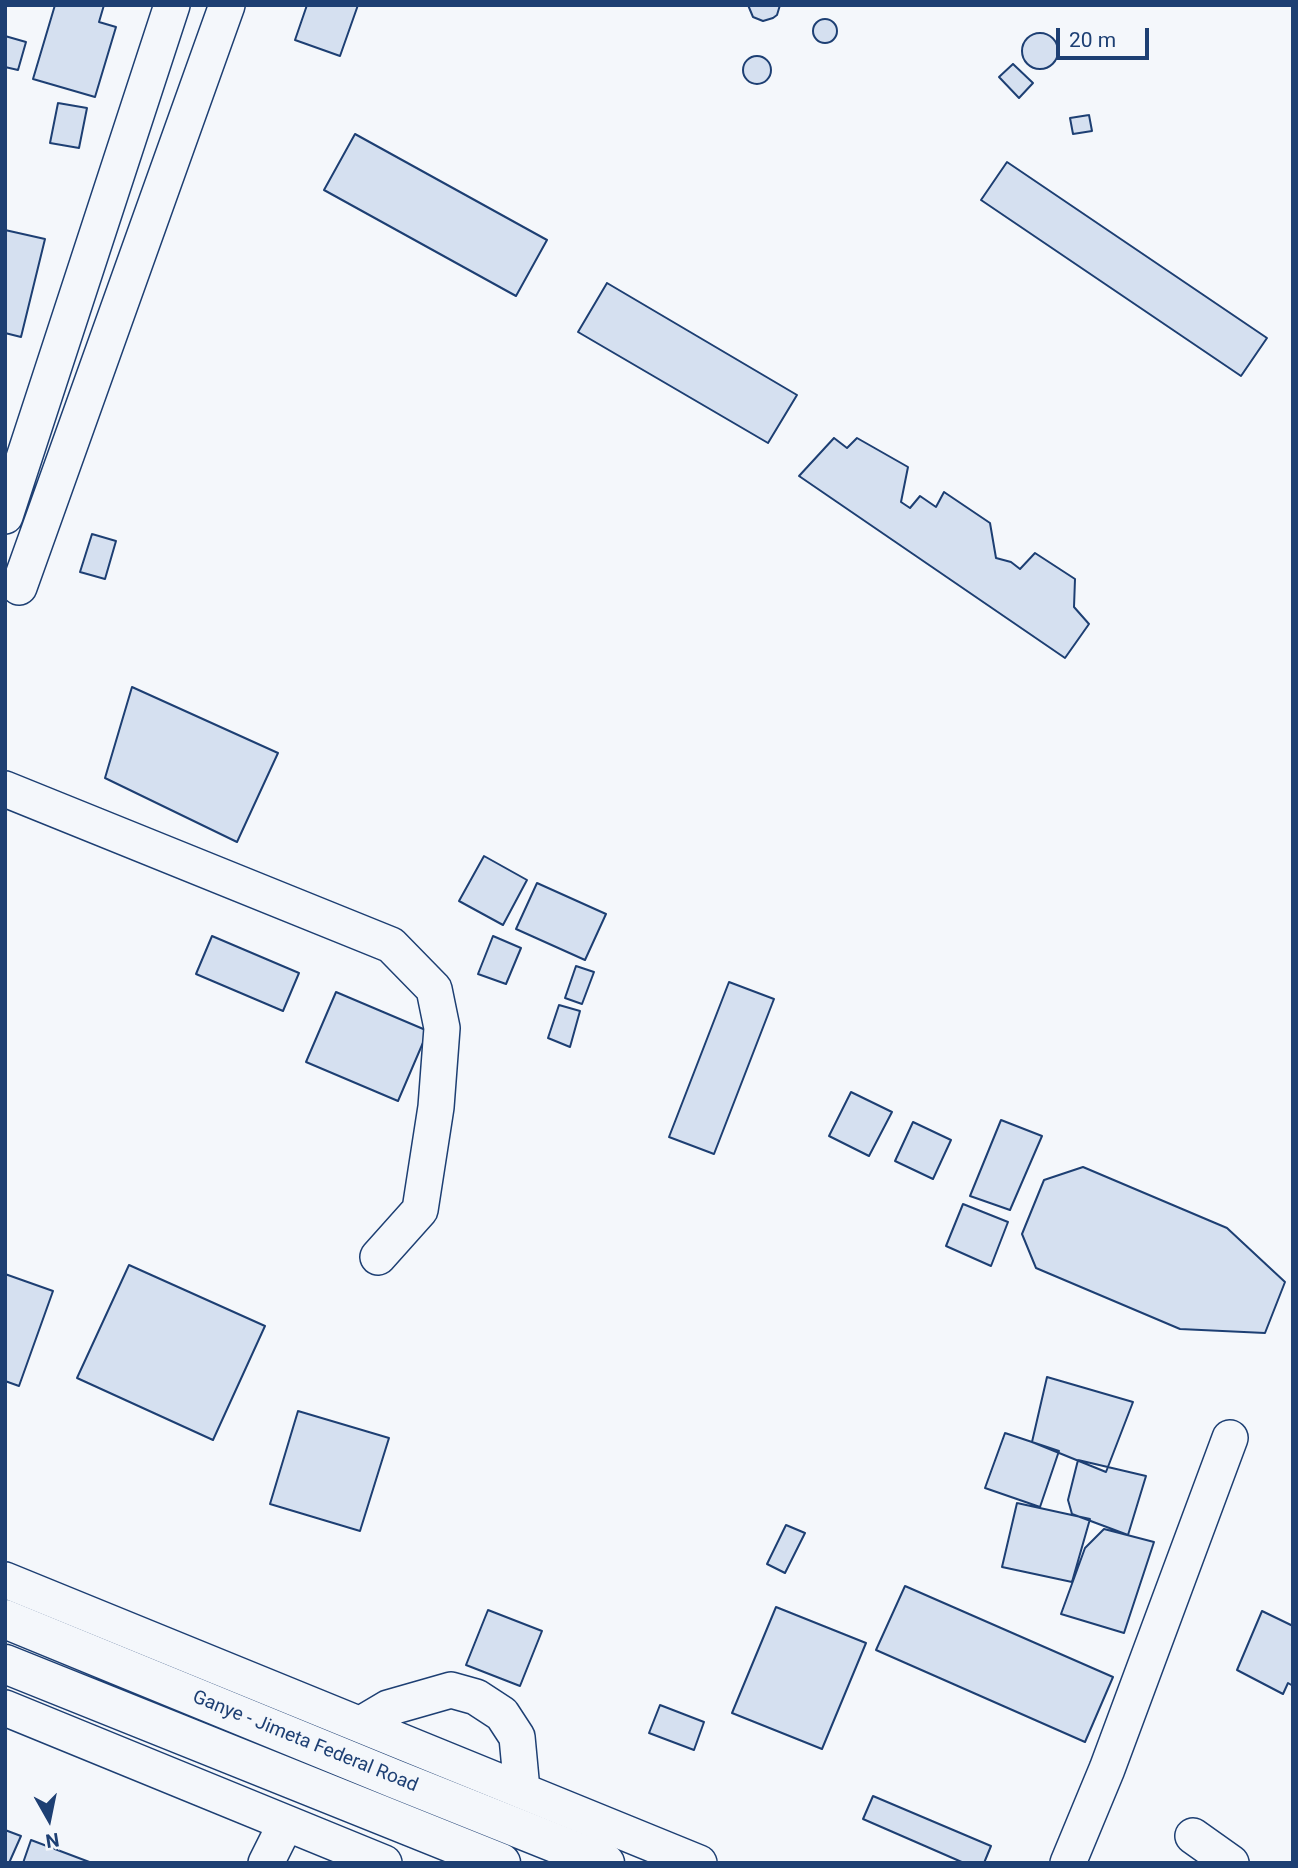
<!DOCTYPE html>
<style>
body{margin:0}
#map{position:relative;width:1298px;height:1868px;overflow:hidden;background:#f4f7fb;font-family:Roboto,sans-serif}
canvas{display:block}
.frame{position:absolute;inset:0;border:7px solid #1d3f73;pointer-events:none}
.north{position:absolute;left:14px;top:1784px;width:70px;height:70px;-webkit-text-stroke:5px #f4f7fb;paint-order:stroke;rotate:171deg;font-size:19px;font-weight:700;line-height:28px;text-align:center;color:#1d3f73}
.north::after{content:'';display:block;margin:auto;width:24px;height:32px;background:#1d3f73;clip-path:polygon(50% 0,100% 100%,50% 72%,0 100%)}
.scale{position:absolute;left:1056px;top:28px;width:93px;height:32px;box-sizing:border-box;border:4px solid #1d3f73;border-top:0;padding-left:9px;font-size:21px;line-height:24px;white-space:nowrap;color:#1d3f73;-webkit-text-stroke:5px #f4f7fb;paint-order:stroke}
</style>
<div id="map">
<canvas width="1298" height="1868"></canvas>
<div class="frame"></div>
<div class="north">N</div>
<div class="scale">20 m</div>
</div>
<script>
const ctx = document.querySelector('canvas').getContext('2d');
ctx.lineJoin = 'round';
function fillPath(path, color) { ctx.fillStyle = color; ctx.fill(path, 'evenodd'); }
const shape = rows => new Path2D(rows.map(r => 'M' + r).join(''));
function stroke(path, color, width, dash) { ctx.strokeStyle = color; ctx.lineWidth = width; ctx.lineCap = dash ? 'butt' : 'round'; ctx.setLineDash(dash || []); ctx.stroke(path); }
function write(font, color, halo, rows, align = 'center') {
  ctx.font = font + ' Roboto,sans-serif'; ctx.lineWidth = 5; ctx.setLineDash([]); ctx.textBaseline = 'middle'; ctx.strokeStyle = halo; ctx.fillStyle = color; for (const [text, x, y, turn = 0] of rows) {
    ctx.save(); ctx.translate(x, y); ctx.rotate((+turn || 0) * Math.PI / 180); ctx.textAlign = isNaN(turn) ? turn : align; if (halo) ctx.strokeText(text, 0, 0); ctx.fillText(text, 0, 0); ctx.restore();
  }
}
const building = shape([
 [55,5,104,5,99,22,116,27,95,97,33,79,55,5],
 [307,5,358,5,340,56,295,40,307,5],
 [748,5,780,5,777,15,773,18,763,21,753,17,748,5],
 '813 31a12 12 0 1 1 24 0a12 12 0 1 1-24 0Z',
 '1022 51a18 18 0 1 1 36 0a18 18 0 1 1-36 0Z',
 [5,36,26,42,18,70,5,67,5,36],
 '743 70a14 14 0 1 1 28 0a14 14 0 1 1-28 0Z',
 [1013,64,1033,83,1019,98,999,77,1013,64],
 [58,103,87,108,79,148,50,143,58,103],
 [1089,115,1092,131,1073,134,1070,118,1089,115],
 [355,134,547,240,516,296,324,190,355,134],
 [1007,162,1267,338,1241,376,981,200,1007,162],
 [5,230,45,239,21,337,5,333,5,230],
 [607,283,797,395,768,443,578,332,607,283],
 [834,438,847,448,857,438,908,467,901,502,910,508,920,496,936,507,944,492,990,523,996,558,1011,562,1020,569,1035,553,1075,579,1074,607,1089,624,1065,658,799,476,834,438],
 [92,534,116,541,105,579,80,572,92,534],
 [132,687,278,753,237,842,105,778,132,687],
 [484,856,527,880,503,925,459,901,484,856],
 [537,883,606,914,585,960,516,929,537,883],
 [212,936,299,973,283,1011,196,974,212,936],
 [493,936,521,948,506,984,478,974,493,936],
 [576,966,594,972,582,1004,565,998,576,966],
 [729,982,774,999,714,1154,669,1137,729,982],
 [336,992,428,1031,398,1101,306,1062,336,992],
 [559,1005,580,1011,570,1047,548,1038,559,1005],
 [851,1092,892,1112,869,1156,829,1136,851,1092],
 [1001,1120,1042,1136,1010,1210,970,1196,1001,1120],
 [913,1122,951,1140,933,1179,895,1161,913,1122],
 [1083,1167,1227,1228,1285,1282,1265,1333,1180,1329,1036,1268,1022,1234,1044,1180,1083,1167],
 [963,1204,1008,1222,991,1266,946,1246,963,1204],
 [129,1265,265,1326,213,1440,77,1378,129,1265],
 [5,1274,53,1291,19,1386,5,1381,5,1274],
 [1047,1377,1133,1402,1106,1472,1032,1442,1047,1377],
 [298,1411,389,1438,360,1531,270,1504,298,1411],
 [1005,1433,1059,1451,1040,1507,985,1488,1005,1433],
 [1078,1460,1146,1476,1128,1535,1072,1514,1068,1500,1078,1460],
 [1017,1503,1090,1519,1072,1582,1002,1567,1017,1503],
 [786,1525,805,1533,785,1573,767,1564,786,1525],
 [1104,1529,1154,1542,1124,1633,1061,1614,1085,1548,1104,1529],
 [905,1586,1113,1677,1085,1742,876,1650,905,1586],
 [776,1607,866,1643,822,1749,732,1713,776,1607],
 [488,1610,542,1631,520,1686,466,1665,488,1610],
 [1262,1611,1293,1626,1293,1686,1288,1683,1283,1694,1237,1670,1262,1611],
 [660,1705,704,1722,694,1750,649,1733,660,1705],
 [873,1796,991,1846,984,1863,964,1863,863,1819,873,1796],
 [5,1830,21,1836,9,1863,5,1863,5,1830],
 [31,1840,92,1863,23,1863,31,1840]
]);
const minor = shape([
 [5,516,172,5],
 [19,587,227,5],
 [5,789,391,945,434,989,442,1028,436,1107,420,1210,378,1257],
 [5,1580,699,1863],
 [5,1708,384,1863],
 [361,1724,388,1708,451,1690,476,1697,502,1714,517,1737,522,1790],
 [1193,1836,1231,1863],
 [266,1863,286,1823],
 [1068,1863,1107,1769,1230,1438]
]);
const major = shape([
 [5,1619,395,1779,605,1863],
 [5,1664,501,1863]
]);
const streetNames = [
 ["Ganye - Jimeta Federal Road",305,1742,22]
];
fillPath(building, '#d5e0f0');
stroke(building, '#1d3f73', 2);
stroke(minor, '#1d3f73', 38);
stroke(major, '#1d3f73', 41);
stroke(minor, '#f4f7fb', 35);
stroke(major, '#f4f7fb', 38);
write('19px', '#1d3f73', '#f4f7fb', streetNames);
</script>
